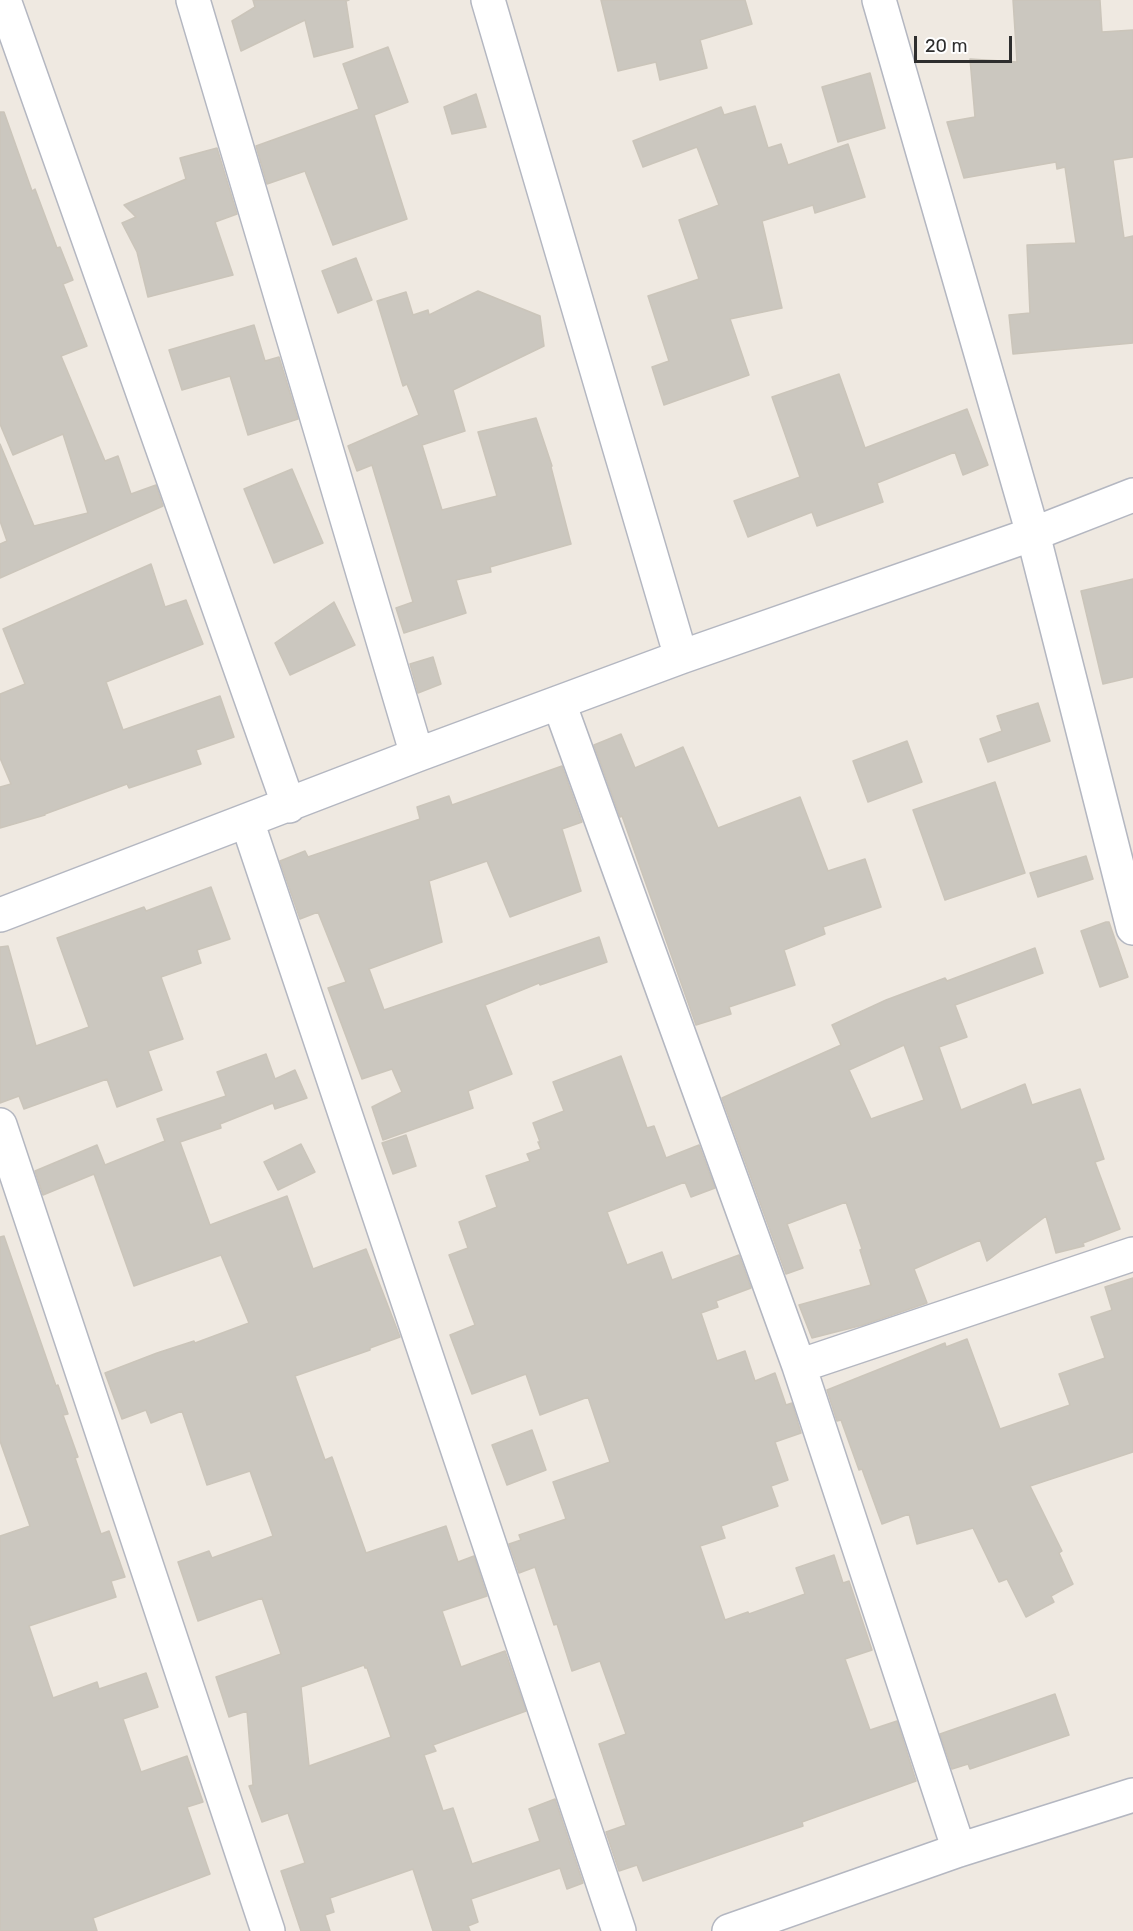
<!DOCTYPE html>
<style>
body{margin:0}
#map{position:relative;width:1133px;height:1931px;overflow:hidden;background:#efe9e1;font-family:Rubik,sans-serif}
canvas{display:block}
.scale{position:absolute;left:914px;top:36px;width:98px;height:27px;box-sizing:border-box;border:3px solid #2e2e2e;border-top:0;padding-left:8px;font-size:18px;line-height:21px;white-space:nowrap;color:#2e2e2e;-webkit-text-stroke:4px #fff;paint-order:stroke}
</style>
<div id="map">
<canvas width="1133" height="1931"></canvas>
<div class="scale">20 m</div>
</div>
<script>
const ctx = document.querySelector('canvas').getContext('2d');
ctx.lineJoin = 'round';
function fillPath(path, color) { ctx.fillStyle = color; ctx.fill(path, 'evenodd'); }
const shape = rows => new Path2D(rows.map(r => 'M' + r).join(''));
function stroke(path, color, width, dash) { ctx.strokeStyle = color; ctx.lineWidth = width; ctx.lineCap = dash ? 'butt' : 'round'; ctx.setLineDash(dash || []); ctx.stroke(path); }
const building = shape([
 [253,0,349,0,346,1,353,47,314,57,305,20,241,51,232,21,255,7,253,0],
 [601,0,745,0,752,24,700,40,707,68,660,80,656,62,618,71,601,0],
 [1013,0,1100,0,1102,32,1133,30,1133,157,1113,160,1124,238,1133,236,1133,343,1013,354,1009,315,1030,313,1027,245,1076,243,1065,167,1057,169,1056,162,964,178,947,122,975,117,970,59,1017,62,1013,0],
 [388,47,408,102,374,115,407,219,333,245,305,171,267,184,256,146,359,109,343,64,388,47],
 [870,73,885,128,838,142,822,87,870,73],
 [476,94,486,127,452,134,444,107,476,94],
 [755,106,768,148,781,144,788,165,848,144,865,197,815,213,813,205,762,221,782,308,730,319,749,375,664,405,652,367,669,361,648,296,699,279,679,220,719,205,697,147,643,167,633,141,721,107,724,115,755,106],
 [0,112,4,112,32,191,35,189,57,248,60,247,73,280,63,284,87,346,61,356,105,461,118,456,131,494,156,485,163,506,0,578,0,544,7,541,0,521,0,444,34,526,88,513,63,434,13,455,0,424,0,112],
 [217,148,237,214,215,222,233,275,148,297,137,252,122,223,136,217,124,205,186,179,180,158,217,148],
 [356,258,372,300,338,313,322,271,356,258],
 [478,291,540,316,544,346,453,390,465,431,422,445,442,510,497,496,478,432,536,418,552,466,551,467,571,544,490,567,491,572,456,580,466,613,404,633,396,608,413,602,372,465,357,471,348,446,419,415,407,384,403,386,377,301,406,292,413,315,428,310,429,315,478,291],
 [254,325,265,361,279,357,298,419,248,435,230,376,182,390,169,350,254,325],
 [839,374,865,448,967,409,988,465,963,475,955,452,877,483,883,502,817,526,812,512,748,537,734,501,800,477,772,397,839,374],
 [292,469,323,543,274,563,244,489,292,469],
 [151,564,165,607,186,600,203,644,106,682,123,730,220,696,234,737,196,750,201,764,129,788,127,784,45,814,45,815,0,828,0,787,11,784,0,758,0,694,25,684,3,629,151,564],
 [1133,579,1133,677,1103,684,1081,591,1133,579],
 [334,602,355,645,290,675,275,643,334,602],
 [433,657,441,684,418,693,410,664,433,657],
 [1038,703,1050,741,988,762,980,739,1002,731,997,716,1038,703],
 [621,734,635,768,683,747,718,828,800,797,828,871,865,859,881,907,823,927,825,934,784,950,795,985,729,1007,731,1014,696,1025,622,816,620,817,594,745,621,734],
 [907,741,922,782,868,802,853,761,907,741],
 [562,766,582,822,562,829,581,891,510,917,487,861,429,881,442,942,369,969,384,1010,599,937,607,962,540,985,539,983,485,1005,512,1074,468,1091,473,1108,383,1140,372,1107,402,1092,392,1069,362,1079,328,988,346,982,318,912,300,919,280,861,305,851,308,857,420,819,417,807,449,796,452,805,562,766],
 [995,782,1025,873,945,900,913,810,995,782],
 [1086,856,1093,879,1038,897,1030,873,1086,856],
 [211,887,230,939,197,950,201,963,161,977,183,1039,148,1051,162,1090,117,1107,107,1079,24,1109,19,1096,0,1103,0,947,8,946,36,1046,89,1027,57,938,144,907,146,911,211,887],
 [1106,922,1109,922,1128,977,1100,987,1081,931,1106,922],
 [1035,948,1043,973,955,1005,967,1037,939,1047,961,1110,1025,1084,1032,1105,1080,1089,1104,1159,1095,1162,1120,1229,1083,1243,1084,1246,1056,1253,1046,1216,987,1261,980,1240,914,1269,927,1303,863,1325,812,1338,799,1305,871,1285,860,1250,862,1249,846,1202,787,1224,803,1268,786,1274,722,1098,841,1045,832,1025,886,1000,945,978,947,981,1035,948],
 [904,1045,924,1100,871,1119,849,1070,904,1045],
 [266,1054,275,1079,295,1070,307,1098,275,1109,273,1103,220,1124,221,1128,180,1142,210,1225,287,1196,313,1269,366,1249,400,1337,370,1348,370,1350,295,1376,325,1460,332,1457,366,1553,446,1526,458,1562,474,1556,487,1596,442,1611,461,1667,505,1651,526,1711,433,1745,436,1751,424,1755,443,1811,453,1808,472,1864,540,1841,529,1809,555,1799,583,1883,567,1889,560,1868,471,1899,478,1922,468,1926,470,1931,433,1931,413,1869,330,1898,334,1912,325,1915,330,1931,301,1931,281,1871,305,1863,288,1813,262,1822,249,1786,253,1785,247,1711,229,1717,216,1677,281,1654,262,1598,198,1621,178,1562,209,1551,212,1558,273,1536,250,1471,207,1485,182,1411,151,1423,146,1410,122,1419,105,1373,157,1353,194,1341,195,1343,249,1323,221,1255,134,1286,94,1174,43,1195,35,1171,97,1145,105,1165,165,1141,157,1119,226,1096,217,1072,266,1054],
 [364,1665,365,1668,367,1668,391,1737,309,1766,301,1687,364,1665],
 [621,1056,647,1128,654,1126,666,1158,699,1145,715,1188,691,1197,685,1182,607,1212,627,1265,662,1252,672,1280,739,1255,751,1288,716,1301,718,1307,701,1313,717,1361,745,1351,755,1381,775,1373,786,1405,792,1403,801,1433,775,1442,788,1480,771,1486,778,1506,721,1526,725,1538,700,1546,725,1620,748,1612,749,1614,805,1594,796,1568,834,1555,843,1583,849,1581,872,1650,845,1659,870,1730,897,1721,916,1781,802,1822,803,1826,643,1881,637,1865,619,1871,606,1832,626,1825,599,1744,626,1734,600,1661,572,1671,557,1624,554,1625,535,1567,519,1573,509,1544,521,1540,519,1535,566,1519,553,1482,610,1462,588,1397,540,1415,526,1374,472,1394,450,1335,475,1325,449,1255,468,1248,459,1222,497,1207,486,1176,530,1161,527,1154,541,1149,538,1142,540,1142,533,1123,564,1111,553,1082,621,1056],
 [406,1135,416,1166,393,1174,382,1143,406,1135],
 [301,1144,315,1172,278,1190,264,1162,301,1144],
 [4,1236,56,1386,58,1385,68,1414,63,1415,78,1457,75,1458,101,1534,109,1531,125,1577,111,1581,116,1597,29,1626,53,1698,97,1682,99,1689,146,1673,158,1707,123,1719,141,1772,187,1756,203,1802,187,1807,210,1874,93,1918,97,1931,0,1931,0,1536,30,1526,0,1441,0,1237,4,1236],
 [1133,1278,1133,1452,1030,1486,1062,1551,1059,1553,1073,1584,1051,1596,1054,1602,1026,1617,1007,1579,999,1582,973,1528,917,1544,909,1514,882,1524,862,1469,859,1470,841,1420,837,1421,827,1390,945,1343,946,1347,967,1339,1000,1429,1070,1405,1059,1374,1105,1358,1091,1317,1112,1310,1105,1287,1133,1278],
 [532,1430,546,1470,507,1485,492,1445,532,1430],
 [1055,1694,1069,1735,970,1769,968,1764,952,1769,940,1734,1055,1694]
]);
const minor = shape([
 [4,0,289,806],
 [193,0,417,755],
 [488,0,681,657],
 [879,0,1033,534,1133,928],
 [559,703,799,1366,959,1850],
 [247,821,619,1931],
 [0,915,417,755,681,657,1033,534,1133,495],
 [0,1125,268,1931],
 [799,1366,1133,1254],
 [729,1931,959,1850,1133,1795]
]);
fillPath(building, '#cbc7bf');
stroke(building, '#cbc5ba', 1.5);
stroke(minor, '#b4b7c1', 36);
stroke(minor, '#fff', 33);
</script>
